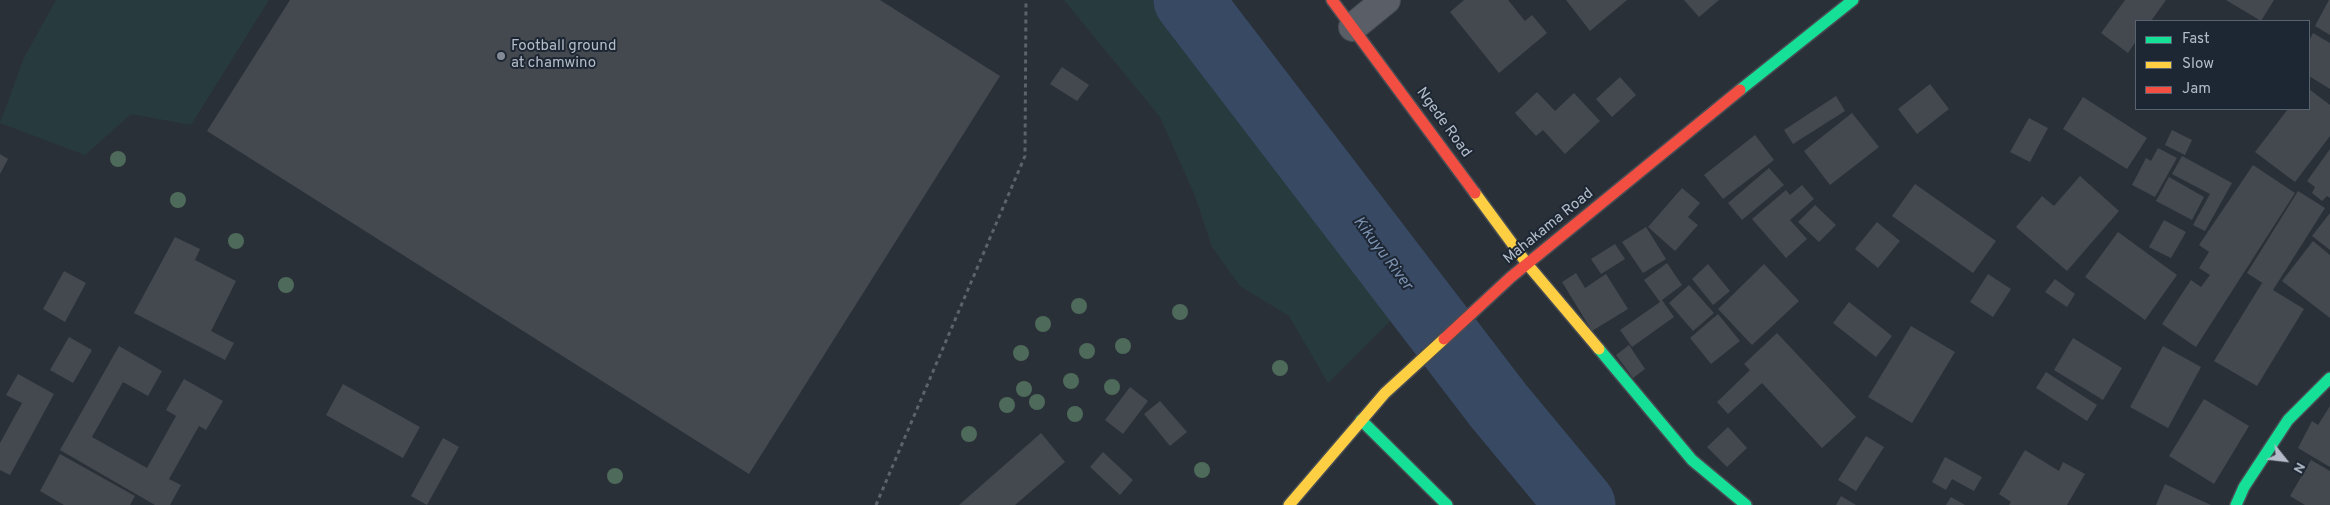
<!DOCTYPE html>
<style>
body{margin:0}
#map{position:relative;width:2330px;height:505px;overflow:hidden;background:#2a3038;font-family:Overpass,sans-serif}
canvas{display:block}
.legend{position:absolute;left:2135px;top:20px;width:175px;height:90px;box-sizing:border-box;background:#1d2633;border:1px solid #59626f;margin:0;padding:6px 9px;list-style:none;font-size:15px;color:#b4bcc9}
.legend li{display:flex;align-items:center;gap:10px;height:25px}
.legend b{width:25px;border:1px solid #59626f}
.north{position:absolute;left:2260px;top:435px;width:50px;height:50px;-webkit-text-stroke:4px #1d2633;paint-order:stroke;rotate:119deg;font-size:14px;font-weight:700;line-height:20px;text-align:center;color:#b4bcc9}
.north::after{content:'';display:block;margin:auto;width:18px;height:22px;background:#b4bcc9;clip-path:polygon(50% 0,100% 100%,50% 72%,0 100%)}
</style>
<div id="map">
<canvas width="2330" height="505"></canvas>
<ul class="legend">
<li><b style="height:6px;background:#16e098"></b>Fast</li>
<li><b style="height:6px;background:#ffcf43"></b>Slow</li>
<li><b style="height:6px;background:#f24e42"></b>Jam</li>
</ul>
<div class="north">N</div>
</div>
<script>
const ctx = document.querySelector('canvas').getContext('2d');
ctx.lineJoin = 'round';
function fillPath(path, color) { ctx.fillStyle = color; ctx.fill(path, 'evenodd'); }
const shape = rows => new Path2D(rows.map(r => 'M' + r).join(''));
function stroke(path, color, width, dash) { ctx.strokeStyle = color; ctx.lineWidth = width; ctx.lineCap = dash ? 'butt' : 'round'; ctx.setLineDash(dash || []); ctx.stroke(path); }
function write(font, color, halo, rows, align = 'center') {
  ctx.font = font + ' Overpass,sans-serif'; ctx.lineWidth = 4; ctx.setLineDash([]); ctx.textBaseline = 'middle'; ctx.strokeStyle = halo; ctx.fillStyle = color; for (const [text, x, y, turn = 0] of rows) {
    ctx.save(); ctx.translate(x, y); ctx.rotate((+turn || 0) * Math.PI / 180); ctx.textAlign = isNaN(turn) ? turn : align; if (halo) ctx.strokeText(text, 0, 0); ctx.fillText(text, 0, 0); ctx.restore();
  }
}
const green = shape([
 [56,0,269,0,191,125,131,114,85,155,0,123,24,58],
 [1064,0,1173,0,1237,85,1398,313,1328,383,1289,316,1240,286,1212,247,1195,196,1160,117]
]);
const river = shape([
 [1188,0,1498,405,1581,505]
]);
const building = shape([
 [290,0,880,0,1000,76,749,474,207,131],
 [1464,0,1508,0,1525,21,1532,15,1547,33,1499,73,1450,12],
 [1566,0,1627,0,1590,31],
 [1684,0,1719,0,1699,17],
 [2125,0,2166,0,2151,21,2136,21,2136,41,2128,53,2101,33],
 [2226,0,2274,0,2261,21],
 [2329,0,2330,0,2330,35,2315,26],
 [2313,33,2330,43,2330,89,2309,76,2309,41],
 [1062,67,1089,85,1077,101,1050,84],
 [1620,77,1636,95,1612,117,1596,99],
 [1930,84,1949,109,1917,134,1898,109],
 [2309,89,2330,105,2330,136,2295,182,2255,152,2288,109,2309,109],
 [1537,92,1555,111,1574,93,1600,121,1565,154,1543,130,1536,136,1515,113],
 [1836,96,1845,111,1793,144,1784,130],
 [2083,97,2147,138,2127,169,2063,129],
 [1852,113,1879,147,1830,185,1804,151],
 [2029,118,2048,128,2030,162,2010,152],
 [2172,130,2192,140,2185,155,2165,145],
 [1755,135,1774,160,1723,199,1704,175],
 [2158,148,2177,158,2155,197,2132,185,2146,158,2151,161],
 [2330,149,2330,198,2327,196,2322,201,2312,193,2315,187,2307,181],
 [0,154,8,159,0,174],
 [2182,156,2232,183,2205,231,2193,225,2210,194,2172,174],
 [2253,165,2295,193,2196,347,2162,324,2191,280,2201,287,2210,275,2199,268,2209,252,2199,245],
 [1769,168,1784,185,1742,220,1728,203],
 [2080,176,2119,211,2067,271,2016,227,2042,196,2054,206],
 [2169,177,2204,197,2192,220,2156,201],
 [1915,184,1996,241,1973,273,1892,216],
 [1802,185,1814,199,1790,220,1807,239,1786,258,1752,219,1786,190,1790,195],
 [1682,188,1700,203,1688,217,1698,225,1675,251,1648,227],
 [2298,191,2325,208,2273,290,2304,309,2257,386,2214,361,2262,283,2267,286,2247,273],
 [1815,205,1836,225,1819,242,1798,222],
 [2330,213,2330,250,2312,236],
 [2164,220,2186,232,2171,258,2149,247],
 [1877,222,1900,241,1878,268,1855,249],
 [1646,227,1666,259,1643,273,1622,242],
 [2118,232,2177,275,2145,320,2085,277],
 [175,237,200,249,195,260,236,281,211,331,234,343,225,360,134,313],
 [2313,241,2330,255,2330,318,2282,281],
 [1615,244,1625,259,1601,274,1591,259],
 [1667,263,1682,285,1662,300,1674,317,1632,347,1620,330,1660,302,1644,280],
 [1708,264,1730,291,1713,305,1692,279],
 [1764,264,1799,301,1752,345,1718,309],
 [64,271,86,283,65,322,43,309],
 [1576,273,1585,288,1606,274,1628,309,1592,331,1562,282],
 [1988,274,2011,289,1993,317,1970,302],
 [2055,279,2075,294,2067,307,2045,292],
 [1689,285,1714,313,1693,331,1669,303],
 [1849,302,1892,336,1876,357,1833,323],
 [1718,314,1740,341,1711,364,1690,338],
 [1911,326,1955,352,1912,423,1868,397],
 [1777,333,1856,417,1822,448,1762,383,1728,414,1717,402,1750,370,1744,364],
 [69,337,92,350,73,383,50,370],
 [2073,338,2122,368,2103,400,2054,370],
 [1629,345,1645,369,1633,378,1616,355],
 [119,346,162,371,148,396,123,382,92,437,147,468,176,416,166,410,184,379,223,401,206,430,199,426,169,479,181,485,170,505,155,505,60,450],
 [2163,346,2201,367,2168,428,2130,407],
 [2046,372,2097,405,2087,421,2036,388],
 [18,374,54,394,10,475,0,470,0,443,22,403,6,395],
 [343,384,420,427,403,458,326,415],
 [1130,387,1148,401,1123,434,1105,420],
 [2204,399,2249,426,2214,484,2169,456],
 [1160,401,1187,432,1170,446,1144,414],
 [2330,406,2330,467,2298,448,2312,421,2318,425],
 [1728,427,1747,448,1727,467,1707,447],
 [1041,433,1065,462,1015,505,959,505],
 [1866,436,1884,447,1856,491,1838,480],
 [443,438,459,447,427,505,411,496],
 [2025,450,2059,471,2063,462,2085,474,2067,505,2009,505,2011,502,1999,494],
 [1103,452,1133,480,1120,495,1090,467],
 [60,454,135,496,130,505,64,505,40,491],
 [1945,457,1982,477,1974,491,1952,479,1946,490,1932,482],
 [2311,460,2330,471,2330,505,2305,505,2290,496],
 [2165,484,2211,505,2156,505],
 [1841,496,1856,505,1836,505],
 [1951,497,1965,505,1946,505]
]);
const path = shape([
 [876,505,1025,156,1026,0]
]);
const street = shape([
 [1353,27,1386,0]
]);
const fast = shape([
 [1740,90,1853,0],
 [1599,349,1692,460,1746,505],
 [1361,420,1447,505],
 [2236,505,2244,487,2288,420,2330,378]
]);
const slow = shape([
 [1475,193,1528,265,1599,349],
 [1289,505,1385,393,1444,339]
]);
const jam = shape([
 [1332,0,1475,193],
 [1444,339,1511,277,1740,90]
]);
const trees = [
 [118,159],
 [178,200],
 [236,241],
 [286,285],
 [1079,306],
 [1180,312],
 [1043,324],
 [1123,346],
 [1087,351],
 [1021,353],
 [1280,368],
 [1071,381],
 [1112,387],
 [1024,389],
 [1037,402],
 [1007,405],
 [1075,414],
 [969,434],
 [1202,470],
 [615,476]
];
const markers = [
 [501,56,5,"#848b96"]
];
const poiNames = [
 ["Football ground",511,47],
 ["at chamwino",511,64]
];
const streetNames = [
 ["Ngede Road",1443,123,54],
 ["Mahakama Road",1549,227,-39]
];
const waterNames = [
 ["Kikuyu River",1382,254,53]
];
fillPath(green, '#273a3e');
stroke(river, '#384963', 69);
fillPath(building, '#444950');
stroke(street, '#484c53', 30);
stroke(fast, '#484c53', 14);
stroke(slow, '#484c53', 14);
stroke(jam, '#484c53', 14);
stroke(path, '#5d636a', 3, [4, 4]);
stroke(street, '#5a5e66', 28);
stroke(fast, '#16e098', 11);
stroke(slow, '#ffcf43', 11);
stroke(jam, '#f24e42', 11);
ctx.fillStyle = '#4e6a5a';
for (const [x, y] of trees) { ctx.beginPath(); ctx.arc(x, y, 8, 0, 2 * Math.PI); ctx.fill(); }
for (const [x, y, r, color] of markers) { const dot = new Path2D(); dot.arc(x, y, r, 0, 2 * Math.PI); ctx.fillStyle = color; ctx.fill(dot); stroke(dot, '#1d2633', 2); }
write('15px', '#b4bcc9', '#1d2633', poiNames, 'left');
write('15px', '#b4bcc9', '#1d2633', streetNames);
write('italic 16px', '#7c92b1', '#1d2633', waterNames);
</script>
